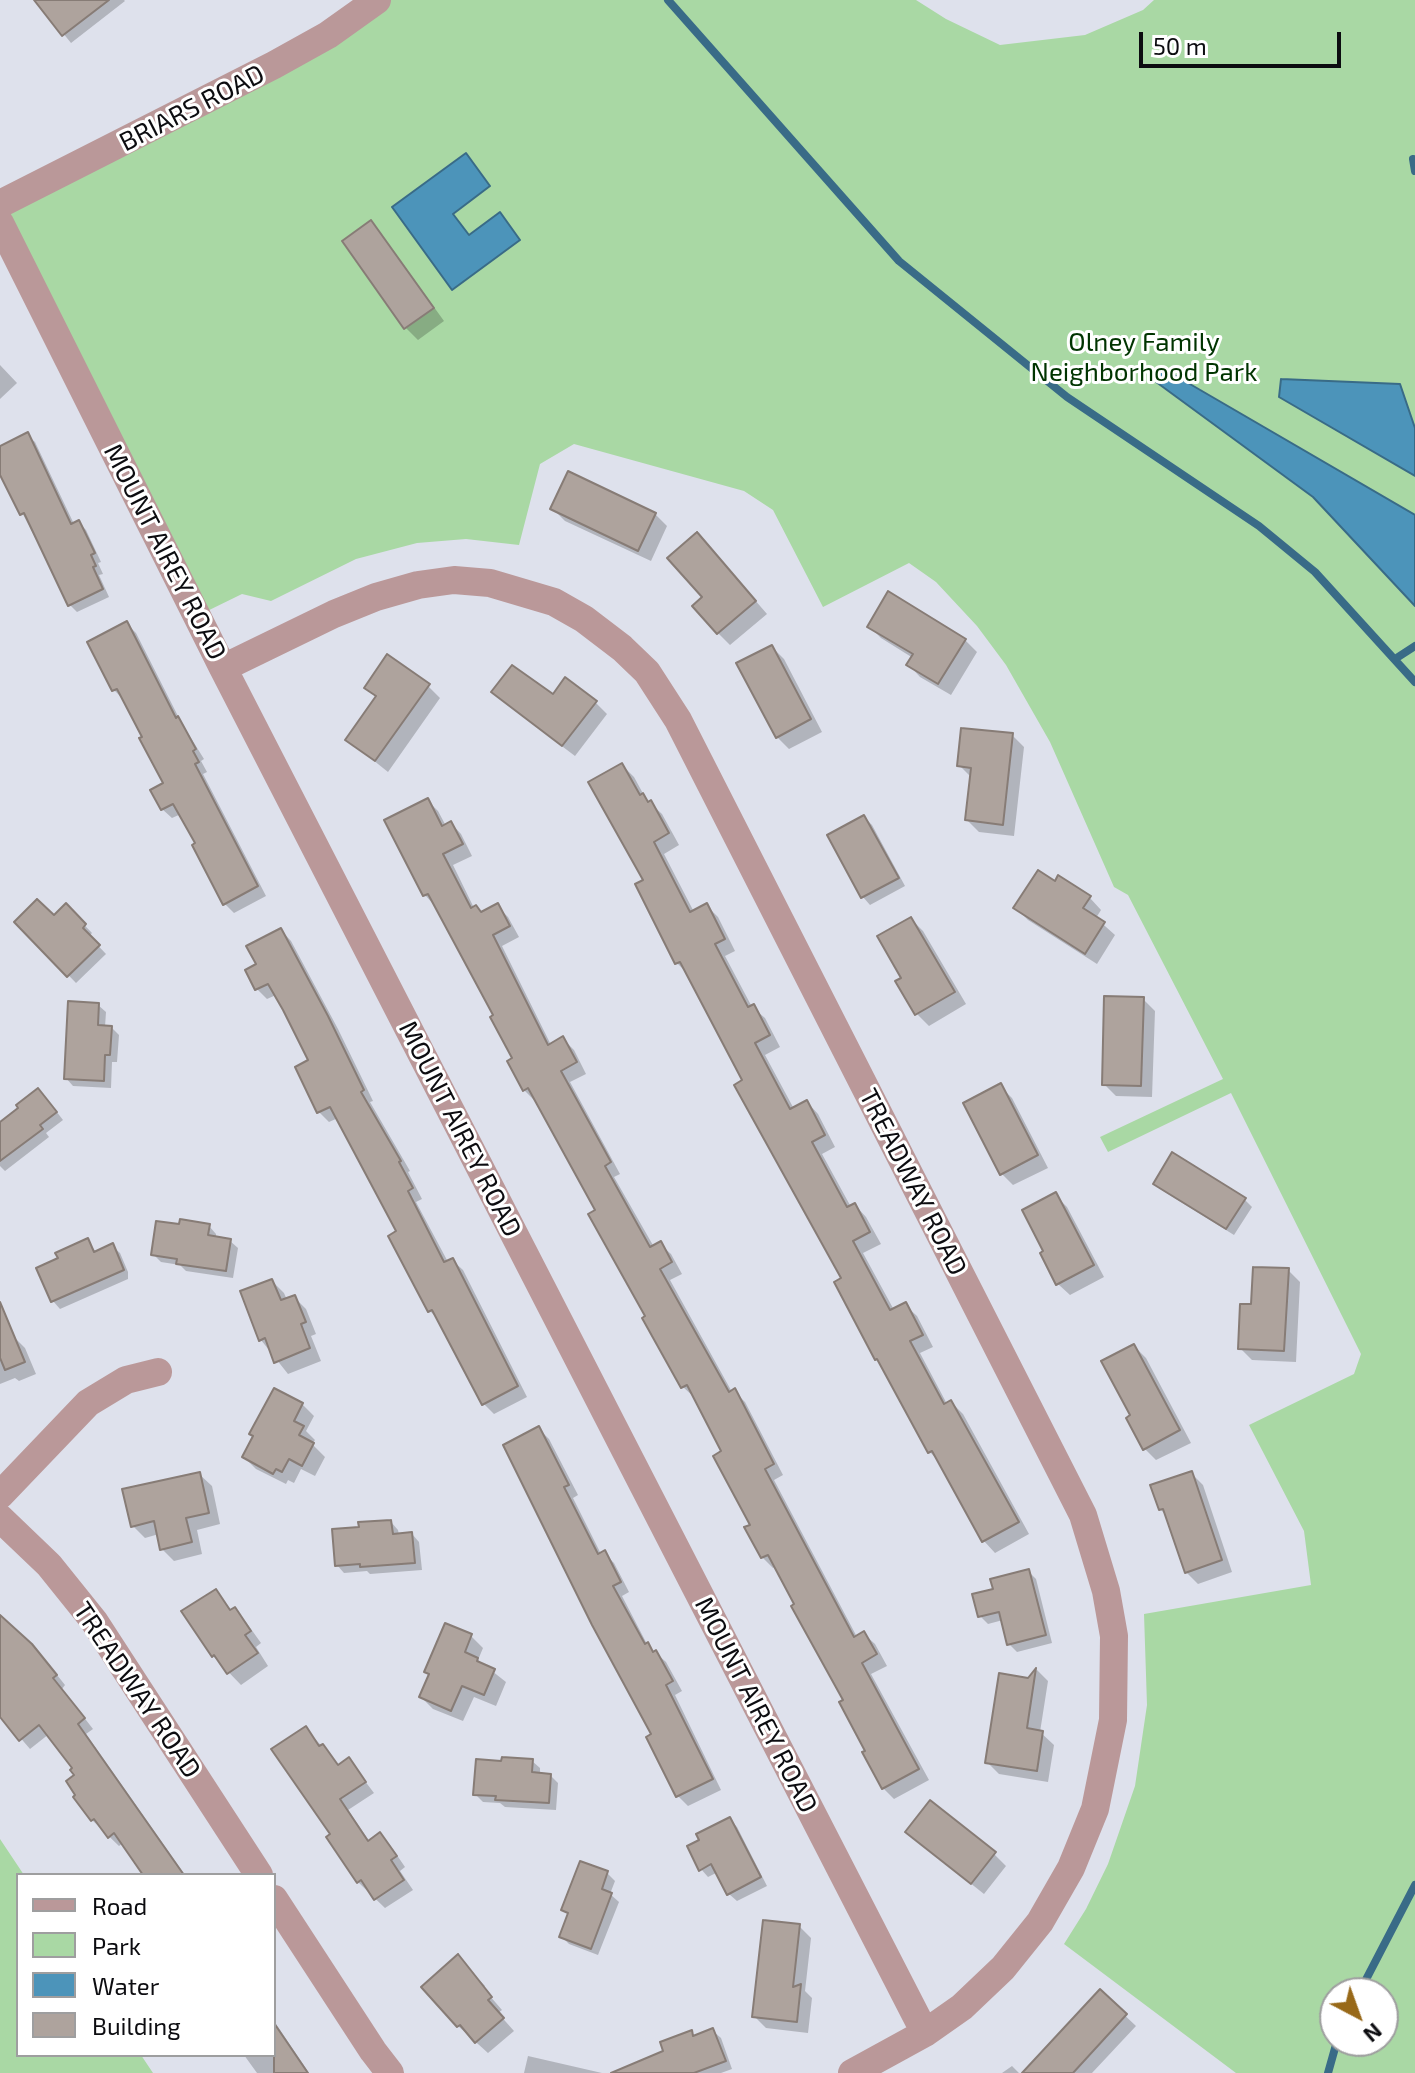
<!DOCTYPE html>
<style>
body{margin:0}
#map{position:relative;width:1415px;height:2073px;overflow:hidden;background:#dee1ec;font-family:"Exo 2",sans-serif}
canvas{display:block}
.legend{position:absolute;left:16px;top:1873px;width:260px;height:184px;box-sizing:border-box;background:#fff;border:2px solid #9e9e9f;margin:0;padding:10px 14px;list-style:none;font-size:24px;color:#0c0c10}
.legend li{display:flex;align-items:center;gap:16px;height:40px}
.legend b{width:40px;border:2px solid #9e9e9f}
.north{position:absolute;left:1319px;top:1977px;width:80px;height:80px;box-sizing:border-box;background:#fff;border:2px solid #9e9e9f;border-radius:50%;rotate:139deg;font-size:22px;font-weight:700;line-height:32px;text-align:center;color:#0c0c10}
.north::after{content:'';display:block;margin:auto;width:28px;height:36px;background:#986919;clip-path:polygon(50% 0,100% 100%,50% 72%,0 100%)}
.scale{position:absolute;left:1139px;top:32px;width:202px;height:36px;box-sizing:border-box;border:4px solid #0c0c10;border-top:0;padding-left:10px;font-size:24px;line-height:28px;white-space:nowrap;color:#0c0c10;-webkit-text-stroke:6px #fff;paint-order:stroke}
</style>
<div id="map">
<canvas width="1415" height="2073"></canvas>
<ul class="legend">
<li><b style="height:10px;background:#ba9899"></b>Road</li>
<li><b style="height:22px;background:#a9d8a4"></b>Park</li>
<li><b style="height:22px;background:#4c94ba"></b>Water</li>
<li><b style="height:22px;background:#aea39d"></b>Building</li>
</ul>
<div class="north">N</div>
<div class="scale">50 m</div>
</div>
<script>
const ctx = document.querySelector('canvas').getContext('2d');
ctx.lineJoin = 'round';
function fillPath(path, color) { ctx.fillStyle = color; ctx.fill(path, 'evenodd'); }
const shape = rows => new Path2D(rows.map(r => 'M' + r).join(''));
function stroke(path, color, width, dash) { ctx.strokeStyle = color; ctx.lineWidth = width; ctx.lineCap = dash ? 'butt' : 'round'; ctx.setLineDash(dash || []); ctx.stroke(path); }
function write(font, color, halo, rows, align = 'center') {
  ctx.font = font + ' "Exo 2",sans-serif'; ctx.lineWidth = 6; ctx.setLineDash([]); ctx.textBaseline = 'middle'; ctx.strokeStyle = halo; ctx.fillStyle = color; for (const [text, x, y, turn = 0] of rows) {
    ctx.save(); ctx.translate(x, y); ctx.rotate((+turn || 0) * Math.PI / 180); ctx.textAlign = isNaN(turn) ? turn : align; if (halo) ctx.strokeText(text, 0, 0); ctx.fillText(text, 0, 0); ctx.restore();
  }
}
const green = shape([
 [377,0,916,0,946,19,1000,45,1085,35,1143,10,1154,0,1415,0,1415,2073,1236,2073,1064,1944,1086,1909,1108,1864,1135,1786,1147,1705,1144,1614,1311,1585,1304,1531,1249,1425,1354,1374,1361,1354,1231,1093,1108,1152,1100,1137,1223,1079,1128,895,1114,887,1050,742,1006,665,977,626,936,582,909,563,823,607,773,510,744,491,574,444,540,464,519,545,466,539,417,543,356,559,271,601,242,594,197,616,0,204],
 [1335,1993,1383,1993,1383,2041,1335,2041],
 [0,1839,24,1875,18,1875,18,2055,141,2055,153,2073,0,2073]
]);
const water = shape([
 [466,153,490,186,453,214,469,235,500,212,520,240,452,290,392,207,466,153],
 [1156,369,1171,373,1415,515,1415,606,1313,497,1152,379,1156,369],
 [1281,379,1400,384,1415,428,1415,476,1279,397,1281,379]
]);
const shadow = shape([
 [52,0,124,0,125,1,71,43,42,7],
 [370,223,382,235,444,321,418,340,406,328,344,242],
 [0,365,17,383,0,399],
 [27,435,35,442,74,524,78,522,86,530,101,562,98,563,103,574,99,575,109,597,77,612,70,605,0,470,0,448],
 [553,509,655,514,667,526,651,561,565,521],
 [709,547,767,614,730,645,718,633,705,598],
 [127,624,136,633,181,722,204,759,201,761,207,772,203,774,266,896,234,913,224,903,198,844,181,814,172,818,162,809,166,784,123,699,114,690],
 [869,626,965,640,977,652,951,695,920,677,909,665,913,658,881,638],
 [772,647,784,659,822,732,789,749,777,737],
 [428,686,440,698,388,772,348,740,377,698,367,687],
 [494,692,595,702,607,714,575,756,506,704],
 [1012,735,1024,747,1014,836,979,832,967,820,972,778,959,765],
 [622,765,634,777,646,799,662,814,679,845,664,854,694,912,706,905,718,917,735,951,725,956,752,1007,765,1018,780,1047,765,1055,794,1109,807,1102,818,1114,835,1147,822,1154,851,1207,855,1205,866,1217,881,1244,863,1253,894,1310,905,1305,917,1316,933,1347,920,1353,947,1404,951,1402,963,1414,1029,1534,995,1553,984,1541,940,1463,930,1452,745,1081,688,974,677,963,645,881],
 [427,800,438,811,446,826,451,823,461,834,472,856,453,865,474,908,483,914,497,906,508,917,519,937,502,946,551,1045,563,1039,574,1050,586,1074,570,1082,620,1174,614,1177,654,1247,660,1244,671,1254,682,1274,670,1280,732,1392,734,1391,745,1402,783,1475,774,1480,857,1637,864,1634,875,1644,887,1666,871,1674,929,1780,894,1799,883,1788,845,1701,776,1566,773,1568,762,1557,724,1452,694,1397,683,1387,598,1211,535,1101,524,1090,496,1016,435,906,425,895],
 [864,817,872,825,905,886,870,905,863,897,829,836],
 [1055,883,1090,898,1101,910,1096,918,1115,935,1097,964,1028,920,1016,908],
 [66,906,92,933,89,936,106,954,76,983,17,922,54,918],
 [911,919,923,931,966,1004,929,1026,917,1014,898,982,903,978],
 [281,930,291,941,338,1029,373,1101,370,1102,410,1171,408,1172,422,1199,416,1202,448,1262,452,1260,463,1270,527,1397,494,1414,484,1404,441,1322,430,1311,399,1232,338,1118,329,1122,319,1112,311,1061,276,995,267,999,257,989,259,965],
 [1143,999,1155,1011,1152,1097,1116,1096,1104,1084],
 [98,1005,106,1012,105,1027,111,1027,119,1035,117,1062,112,1062,111,1088,73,1086,66,1078],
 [1000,1086,1012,1098,1048,1168,1013,1185,1001,1173],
 [46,1098,63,1120,46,1133,49,1137,5,1171,0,1166,0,1125],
 [1155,1183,1244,1199,1252,1207,1234,1235,1163,1191],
 [1055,1195,1067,1207,1104,1277,1070,1295,1058,1284],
 [209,1226,216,1234,216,1238,230,1241,238,1248,233,1278,186,1271,180,1265,161,1262,154,1255],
 [87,1241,97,1253,112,1246,120,1253,128,1272,128,1279,60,1309,53,1301,61,1259],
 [1288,1270,1300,1282,1296,1362,1252,1360,1240,1348,1253,1307],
 [272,1281,284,1293,287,1300,294,1297,306,1309,316,1334,311,1336,321,1361,288,1374,261,1340],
 [13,1336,25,1348,36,1374,19,1381,15,1378,0,1384,0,1341],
 [1134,1346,1146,1358,1191,1443,1156,1460,1145,1449,1132,1416],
 [302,1404,314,1416,306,1431,315,1440,312,1444,325,1457,315,1476,301,1469,294,1483,288,1480,286,1484,256,1469,244,1457,255,1437],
 [539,1429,549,1439,578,1495,573,1498,601,1554,604,1553,614,1563,629,1592,622,1596,648,1646,666,1662,682,1691,675,1695,721,1790,688,1806,678,1796],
 [1191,1473,1203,1485,1232,1572,1198,1584,1186,1572,1168,1517,1160,1509],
 [199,1474,212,1486,220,1524,197,1530,202,1554,174,1561,162,1549,159,1534,145,1538,133,1526],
 [391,1522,398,1530,399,1535,412,1534,419,1542,422,1570,370,1574,367,1571,344,1573,337,1565],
 [1028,1571,1036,1579,1052,1643,1017,1652,1009,1644,1003,1620,988,1624,980,1616,995,1590],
 [215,1591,232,1611,234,1610,246,1622,261,1643,256,1647,268,1666,241,1685,213,1656],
 [0,1614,42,1656,65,1685,62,1689,93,1729,86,1734,185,1875,145,1875,123,1843,119,1846,92,1820,75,1768,49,1734,30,1749,0,1714],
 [471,1636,483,1648,478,1660,506,1682,496,1706,474,1697,463,1721,433,1709,421,1697,430,1675,427,1672],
 [1037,1670,1048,1681,1040,1732,1054,1745,1048,1782,999,1774,987,1762,1029,1680],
 [306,1729,340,1766,349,1760,374,1793,348,1810,370,1842,380,1835,390,1845,405,1867,400,1871,413,1890,385,1908,358,1882,328,1837,333,1834],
 [532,1761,540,1768,540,1775,551,1776,558,1783,556,1810,505,1807,500,1803,483,1802,475,1794],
 [730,1819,737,1827,767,1886,737,1901,729,1894,718,1872,708,1877,701,1869],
 [920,1843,994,1854,1006,1866,984,1894],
 [607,1873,615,1881,610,1894,619,1902,598,1955,569,1944,561,1936,570,1916,564,1910],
 [799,1926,811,1938,805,1991,812,1998,808,2033,766,2028,754,2016],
 [458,1957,485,1986,483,1988,502,2010,498,2013,514,2031,488,2053,458,2026],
 [1100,1992,1136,2026,1092,2073,1024,2073],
 [274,2021,309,2073,257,2073,244,2055,274,2055],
 [713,2031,721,2038,732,2069,721,2073,654,2073,666,2052,691,2033,695,2037],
 [528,2056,602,2073,524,2073],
 [1012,2066,1019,2073,1002,2073]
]);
const stream = shape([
 [668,0,899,261,1067,397,1259,526,1315,572,1415,682],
 [1413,159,1415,171],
 [1395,659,1415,646],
 [1359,1993,1415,1885],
 [1328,2073,1337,2041]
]);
const building = shape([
 [34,0,109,0,62,36,34,0],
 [371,220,434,308,404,329,342,241,371,220],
 [28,432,71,524,79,520,95,553,91,555,96,566,93,567,103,589,68,606,24,513,20,515,0,475,0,446,28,432],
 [568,471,656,513,638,551,550,509,568,471],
 [697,532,756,601,717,634,692,606,702,597,667,558,697,532],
 [888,591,966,639,938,684,906,665,913,654,867,627,888,591],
 [127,621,176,718,178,716,196,749,193,751,199,762,195,764,258,886,223,905,192,845,195,843,173,804,161,810,150,790,163,783,139,738,142,737,117,689,112,691,87,642,127,621],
 [772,645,811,719,776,738,736,663,772,645],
 [387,654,430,684,375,761,345,740,376,696,364,688,387,654],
 [512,665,553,694,565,677,597,701,562,746,491,692,512,665],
 [961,728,1013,733,1003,825,965,820,971,768,957,766,961,728],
 [622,763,640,795,643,793,648,802,651,800,669,833,654,842,690,912,707,903,725,939,715,944,748,1007,754,1004,770,1035,755,1043,790,1109,807,1100,825,1135,812,1142,847,1207,855,1203,870,1232,853,1241,890,1310,906,1302,923,1335,910,1341,944,1404,951,1400,1019,1522,982,1542,932,1451,928,1453,877,1359,875,1360,834,1282,841,1278,734,1085,742,1080,680,962,675,964,635,884,643,880,588,782,622,763],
 [428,798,442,826,451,821,463,844,443,854,471,908,476,905,481,912,498,903,510,926,493,935,548,1045,563,1036,577,1062,561,1071,611,1162,605,1166,650,1247,661,1241,672,1262,660,1269,729,1392,735,1388,774,1464,765,1469,854,1637,864,1631,877,1654,862,1663,919,1769,882,1789,862,1752,865,1751,839,1702,843,1700,791,1606,794,1604,768,1555,761,1558,744,1527,750,1525,713,1456,721,1451,687,1385,681,1388,642,1318,645,1316,588,1214,595,1210,528,1088,523,1091,507,1061,512,1058,490,1017,493,1015,428,894,423,896,384,820,428,798],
 [864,815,899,878,861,898,827,835,864,815],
 [1038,870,1055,881,1058,875,1091,896,1083,908,1105,922,1085,954,1013,908,1038,870],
 [37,899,54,915,66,903,86,924,83,928,100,945,67,977,14,922,37,899],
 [911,917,955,992,915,1015,895,981,901,978,877,936,911,917],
 [281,928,328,1016,364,1090,361,1092,401,1161,399,1162,413,1188,408,1191,444,1262,453,1258,518,1386,482,1405,432,1310,428,1312,388,1236,396,1231,330,1107,317,1113,295,1067,308,1060,283,1010,268,984,255,990,245,970,256,964,246,946,281,928],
 [1104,996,1144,997,1141,1086,1102,1085,1104,996],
 [68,1001,99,1003,98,1025,112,1026,110,1055,105,1055,104,1081,64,1079,68,1001],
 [1001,1083,1038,1155,1000,1175,963,1103,1001,1083],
 [38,1088,57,1112,40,1125,43,1129,0,1161,0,1122,18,1108,16,1105,38,1088],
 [1172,1152,1246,1198,1226,1229,1153,1184,1172,1152],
 [1056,1192,1094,1265,1056,1285,1040,1253,1043,1251,1022,1210,1056,1192],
 [180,1219,210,1224,208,1235,231,1239,226,1271,176,1264,177,1259,151,1255,156,1221,179,1224,180,1219],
 [88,1238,94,1252,113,1243,124,1270,51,1302,36,1268,58,1258,55,1253,88,1238],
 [1253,1267,1289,1268,1284,1351,1238,1349,1240,1304,1251,1304,1253,1267],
 [272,1279,281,1300,295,1295,306,1322,301,1324,310,1348,274,1363,265,1338,259,1341,240,1291,272,1279],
 [0,1302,25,1362,5,1370,0,1358,0,1302],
 [1134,1344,1180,1430,1143,1450,1126,1418,1130,1415,1101,1361,1134,1344],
 [274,1388,303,1403,294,1421,304,1426,299,1435,314,1443,302,1466,289,1459,282,1472,276,1469,273,1474,242,1457,253,1436,249,1434,274,1388],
 [539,1426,569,1485,564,1487,598,1554,605,1550,621,1582,613,1586,645,1644,648,1642,653,1652,656,1650,673,1681,666,1685,713,1779,676,1797,646,1737,651,1734,592,1625,503,1445,539,1426],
 [1192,1471,1222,1560,1185,1573,1163,1509,1159,1510,1150,1485,1192,1471],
 [200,1472,209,1513,186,1518,192,1542,160,1550,154,1521,131,1527,122,1489,200,1472],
 [391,1520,393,1534,412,1532,415,1563,360,1567,360,1564,335,1566,332,1529,359,1527,358,1522,391,1520],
 [1029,1569,1046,1635,1007,1645,999,1612,978,1617,972,1594,993,1589,990,1579,1029,1569],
 [216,1589,230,1610,235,1607,251,1631,245,1635,258,1653,227,1674,214,1655,212,1657,181,1611,216,1589],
 [0,1615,32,1644,57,1675,53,1678,85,1718,78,1724,184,1875,143,1875,114,1833,108,1838,94,1819,91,1821,73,1797,75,1795,66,1781,74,1775,70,1770,72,1768,39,1725,19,1741,0,1717,0,1615],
 [445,1623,472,1634,465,1652,478,1658,477,1661,495,1669,484,1695,462,1686,451,1711,419,1697,429,1674,424,1672,445,1623],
 [1036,1668,1027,1728,1043,1731,1037,1771,985,1763,999,1673,1028,1678,1036,1668],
 [306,1726,319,1746,323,1744,338,1765,349,1757,366,1782,340,1799,368,1841,380,1832,397,1856,391,1860,404,1880,374,1900,361,1880,357,1883,326,1837,330,1834,271,1749,306,1726],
 [502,1757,533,1759,532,1772,551,1774,549,1803,495,1800,496,1796,473,1795,476,1759,501,1761,502,1757],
 [930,1800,996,1852,971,1884,905,1832,930,1800],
 [730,1817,761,1877,727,1895,711,1864,699,1871,687,1846,699,1840,696,1834,730,1817],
 [580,1861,608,1871,602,1889,612,1893,591,1949,559,1937,568,1913,561,1910,580,1861],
 [763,1920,800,1924,793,1987,801,1984,797,2022,752,2017,763,1920],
 [458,1954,492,1997,488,2000,504,2018,475,2043,460,2025,457,2027,421,1987,458,1954],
 [1100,1989,1127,2014,1073,2073,1022,2073,1100,1989],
 [274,2023,308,2073,274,2073,274,2023],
 [713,2028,726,2061,694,2073,611,2073,663,2051,660,2042,692,2030,693,2036,713,2028]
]);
const minor = shape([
 [0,204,274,65,328,35,377,0],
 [0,223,223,668,925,2033],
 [223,668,334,614,376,597,418,585,454,580,490,583,554,602,584,619,622,648,647,672,678,720,1083,1515,1106,1591,1114,1636,1113,1720,1095,1809,1071,1868,1040,1922,1003,1968,962,2007,925,2033,852,2073],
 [0,1495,88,1403,126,1380,158,1372],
 [0,1518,49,1565,94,1621,259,1875],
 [274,1899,373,2051,390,2073]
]);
const streetNames = [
 ["BRIARS ROAD",192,108,-27],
 ["MOUNT AIREY ROAD",165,552,63],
 ["MOUNT AIREY ROAD",460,1129,63],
 ["TREADWAY ROAD",913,1182,63],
 ["TREADWAY ROAD",137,1690,56],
 ["MOUNT AIREY ROAD",756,1705,63]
];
const parkNames = [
 ["Olney Family",1144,342],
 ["Neighborhood Park",1144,372]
];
fillPath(green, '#a9d8a4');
fillPath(water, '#4c94ba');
stroke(water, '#396b87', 2);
fillPath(shadow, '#0003');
stroke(stream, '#396b87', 8);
fillPath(building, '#aea39d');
stroke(building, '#877c76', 2);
stroke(minor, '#ba9899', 28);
write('26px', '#0c0c10', '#fff', streetNames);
write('26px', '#003400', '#fff', parkNames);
</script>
